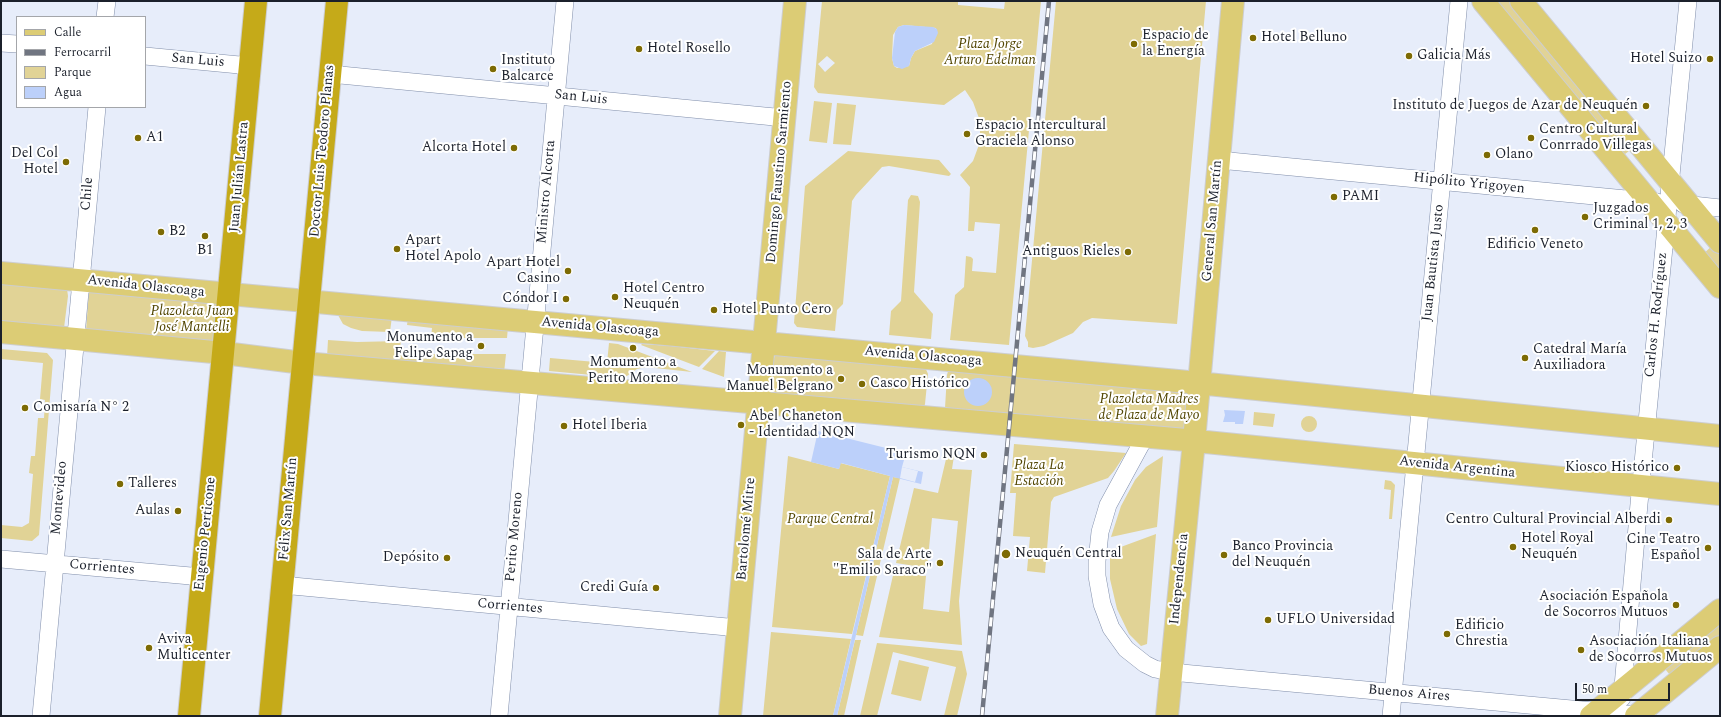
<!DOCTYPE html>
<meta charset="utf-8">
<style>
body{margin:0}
#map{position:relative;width:1721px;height:717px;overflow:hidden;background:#e7edfa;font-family:Spectral,serif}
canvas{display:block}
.frame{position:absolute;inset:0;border:2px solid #1b202b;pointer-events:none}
.legend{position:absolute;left:16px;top:16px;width:130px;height:92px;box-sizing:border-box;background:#fff;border:1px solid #a4a6aa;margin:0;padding:5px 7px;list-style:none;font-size:12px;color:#1b202b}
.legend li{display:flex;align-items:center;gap:8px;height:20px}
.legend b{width:20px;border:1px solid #a4a6aa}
.scale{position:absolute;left:1575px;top:683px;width:95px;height:18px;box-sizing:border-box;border:2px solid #1b202b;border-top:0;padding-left:5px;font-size:12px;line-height:14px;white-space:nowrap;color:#1b202b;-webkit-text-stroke:3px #fff;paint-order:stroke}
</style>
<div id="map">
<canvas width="1721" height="717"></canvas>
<div class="frame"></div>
<ul class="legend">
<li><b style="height:5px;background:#dccc75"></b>Calle</li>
<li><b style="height:5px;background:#707581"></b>Ferrocarril</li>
<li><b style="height:11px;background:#e1d396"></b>Parque</li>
<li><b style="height:11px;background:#bcd0fa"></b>Agua</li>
</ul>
<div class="scale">50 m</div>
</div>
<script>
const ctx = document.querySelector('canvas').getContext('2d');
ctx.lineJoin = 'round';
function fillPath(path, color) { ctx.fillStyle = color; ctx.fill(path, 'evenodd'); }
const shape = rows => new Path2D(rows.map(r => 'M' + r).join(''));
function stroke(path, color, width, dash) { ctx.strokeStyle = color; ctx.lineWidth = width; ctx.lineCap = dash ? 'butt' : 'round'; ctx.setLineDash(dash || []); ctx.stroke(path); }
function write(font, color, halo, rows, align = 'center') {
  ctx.font = font + ' Spectral,serif'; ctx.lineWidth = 4; ctx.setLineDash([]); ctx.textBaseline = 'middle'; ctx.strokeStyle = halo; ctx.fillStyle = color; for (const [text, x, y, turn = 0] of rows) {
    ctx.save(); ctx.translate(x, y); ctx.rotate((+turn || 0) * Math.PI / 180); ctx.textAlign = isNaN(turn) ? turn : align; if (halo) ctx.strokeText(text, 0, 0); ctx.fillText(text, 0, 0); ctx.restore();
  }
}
const green = shape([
 [822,1,958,1,958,5,1004,9,1005,1,1041,1,1009,345,950,340,955,295,964,287,966,256,971,257,973,259,972,271,996,273,1000,224,975,222,974,231,968,231,970,187,960,175,973,161,980,142,980,121,973,102,965,90,944,105,818,93,814,87],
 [904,25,936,28,932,44,915,51,911,58,909,66,897,68,894,66,892,58,893,35,898,27],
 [827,56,835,63,825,72,818,64],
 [1056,1,1206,1,1177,324,1092,318,1083,322,1073,333,1044,346,1033,348,1028,347,1028,342,1025,336],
 [1498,1,1514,1,1634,147,1620,158,1493,5],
 [814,101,832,103,827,143,809,141],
 [837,103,856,105,851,145,833,144],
 [848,151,939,160,951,174,949,176,889,166,882,167,856,195,852,201,843,304,837,310,835,331,797,327,794,323,805,186],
 [911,195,918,196,920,202,914,292,933,314,931,339,889,335,891,311,901,301,908,200],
 [1714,244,1720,250,1720,279,1701,256],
 [1,280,67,289,68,296,64,328,1,327],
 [89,290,211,298,217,304,214,341,86,331],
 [338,315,392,316,390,332,362,331,351,328,343,324],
 [408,318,508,327,507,338,431,338,432,328,407,325],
 [328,340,357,342,401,341,399,355,428,359,429,354,506,354,504,373,327,357],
 [609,343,618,344,692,372,646,367,637,369,624,378,549,371,550,358,607,363],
 [642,344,671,346,715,351,699,367,641,345],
 [1,349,47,353,53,360,39,535,32,541,1,538,1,525,22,527,29,523,33,474,29,473,31,456,35,456,38,418,44,418,45,400,40,399,43,363,1,359],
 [719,351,726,352,724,377,702,369],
 [776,354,925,367,928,374,925,404,924,407,776,396,773,392,772,386,774,358],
 [948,371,1188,393,1185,429,945,408,947,375],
 [1254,412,1275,414,1273,427,1253,425],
 '1301 424a8 8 0 1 1 16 0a8 8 0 1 1-16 0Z',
 [1014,444,1126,453,1114,471,1108,478,1054,497,1051,502,1045,573,1027,571,1030,537,1013,536,1016,493,1010,493],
 [947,455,954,456,952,469,972,470,959,601,962,645,879,637,894,571,926,576,923,609,949,612,958,521,932,518,927,568,896,563,914,488,938,493],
 [788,456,839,469,840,463,890,476,852,634,772,627],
 [1163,456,1157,527,1111,537,1121,506,1135,480,1146,467],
 [893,477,900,478,863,636,856,635],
 [1385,480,1391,481,1395,485,1392,519,1389,519,1391,490,1384,489],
 [1156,534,1147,644,1141,646,1129,634,1117,609,1110,579,1110,551],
 [1720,617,1720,641,1673,679,1662,665],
 [771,632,851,639,833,716,763,716],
 [855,640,861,640,844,716,837,716],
 [877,643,962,651,967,674,957,716,944,716,956,667,893,652,877,716,860,716],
 [899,660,929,667,921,701,891,694]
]);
const water = shape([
 [904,25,933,27,937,29,938,33,934,42,915,51,911,58,909,66,902,69,894,66,892,58,895,32,898,27],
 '964 392a14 14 0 1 1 28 0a14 14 0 1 1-28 0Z',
 [1224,410,1245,411,1243,424,1235,424,1235,422,1223,422,1225,415],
 [818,431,906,453,902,467,923,472,921,484,893,477,837,716,833,716,890,476,841,463,839,469,811,462]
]);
const pier = shape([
 [902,467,918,471,915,482,900,478]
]);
const minor = shape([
 [105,17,107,1],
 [1,43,17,44],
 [145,56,250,66],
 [330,74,785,118],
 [1219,160,1657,202],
 [1683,204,1720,208],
 [1145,437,1108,505,1100,532,1097,561,1097,576,1102,604,1111,628,1126,649,1145,664,1155,669,1171,672,1647,716],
 [1,559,202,577],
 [282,585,738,628],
 [1622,698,1639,504,1688,1],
 [41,716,97,107],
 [499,716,565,1],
 [1391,716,1459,1]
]);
const major = shape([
 [1483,1,1720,287],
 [1521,1,1720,242],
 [1,273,1178,381,1720,436],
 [1,332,224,353,303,363,1186,440,1720,494],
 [730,716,795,1],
 [1167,716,1194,441,1233,1],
 [1591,716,1720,610],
 [1636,716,1720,647]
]);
const highway = shape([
 [189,716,256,1],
 [270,716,337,1]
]);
const rail = shape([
 [982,716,1049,1]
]);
const markers = [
 [1253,38,4,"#7d6b04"],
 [1134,44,4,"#7d6b04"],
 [639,49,4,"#7d6b04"],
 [1409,56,4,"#7d6b04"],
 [1710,59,4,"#7d6b04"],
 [493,69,4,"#7d6b04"],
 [1646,106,4,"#7d6b04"],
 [967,134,4,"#7d6b04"],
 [138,138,4,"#7d6b04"],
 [1531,138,4,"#7d6b04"],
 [514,148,4,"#7d6b04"],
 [1487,155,4,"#7d6b04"],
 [66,162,4,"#7d6b04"],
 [1334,197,4,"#7d6b04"],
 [1585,217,4,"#7d6b04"],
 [1535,230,4,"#7d6b04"],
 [161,232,4,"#7d6b04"],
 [205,236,4,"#7d6b04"],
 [397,249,4,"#7d6b04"],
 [1128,252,4,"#7d6b04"],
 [568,271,4,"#7d6b04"],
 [615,297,4,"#7d6b04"],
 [566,299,4,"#7d6b04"],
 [714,310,4,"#7d6b04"],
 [481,346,4,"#7d6b04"],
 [633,348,4,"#7d6b04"],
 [1525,358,4,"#7d6b04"],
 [841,379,4,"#7d6b04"],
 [862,384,4,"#7d6b04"],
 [25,408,4,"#7d6b04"],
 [741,425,4,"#7d6b04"],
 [564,426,4,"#7d6b04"],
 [984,455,4,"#7d6b04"],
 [1677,468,4,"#7d6b04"],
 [120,484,4,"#7d6b04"],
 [178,511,4,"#7d6b04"],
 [1669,520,4,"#7d6b04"],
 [1513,547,4,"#7d6b04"],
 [1708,548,4,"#7d6b04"],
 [1006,554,5,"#7d6b04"],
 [1224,555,4,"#7d6b04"],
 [447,558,4,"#7d6b04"],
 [940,563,4,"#7d6b04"],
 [656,588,4,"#7d6b04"],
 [1676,605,4,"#7d6b04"],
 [1268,620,4,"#7d6b04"],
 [1447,634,4,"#7d6b04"],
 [149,648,4,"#7d6b04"],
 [1581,650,4,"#7d6b04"]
];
const poiNames = [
 ["Espacio de",1142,36],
 ["la Energía",1142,52],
 ["Hotel Belluno",1261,38],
 ["Hotel Rosello",647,49],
 ["Galicia Más",1417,56],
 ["Hotel Suizo",1702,59,"right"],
 ["Instituto",501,61],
 ["Balcarce",501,77],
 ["Instituto de Juegos de Azar de Neuquén",1638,106,"right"],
 ["Espacio Intercultural",975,126],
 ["Graciela Alonso",975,142],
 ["Centro Cultural",1539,130],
 ["Conrrado Villegas",1539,146],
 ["A1",146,138],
 ["Alcorta Hotel",506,148,"right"],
 ["Del Col",58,154,"right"],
 ["Hotel",58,170,"right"],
 ["Olano",1495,155],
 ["PAMI",1342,197],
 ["Juzgados",1593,209],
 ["Criminal 1, 2, 3",1593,225],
 ["B2",169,232],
 ["Apart",405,241],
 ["Hotel Apolo",405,257],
 ["Edificio Veneto",1535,245,"center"],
 ["B1",205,251,"center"],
 ["Antiguos Rieles",1120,252,"right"],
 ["Apart Hotel",560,263,"right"],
 ["Casino",560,279,"right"],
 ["Hotel Centro",623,289],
 ["Neuquén",623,305],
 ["Cóndor I",558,299,"right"],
 ["Hotel Punto Cero",722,310],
 ["Monumento a",473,338,"right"],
 ["Felipe Sapag",473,354,"right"],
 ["Catedral María",1533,350],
 ["Auxiliadora",1533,366],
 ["Monumento a",633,363,"center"],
 ["Perito Moreno",633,379,"center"],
 ["Monumento a",833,371,"right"],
 ["Manuel Belgrano",833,387,"right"],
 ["Casco Histórico",870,384],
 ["Comisaría N° 2",33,408],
 ["Abel Chaneton",749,417],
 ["- Identidad NQN",749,433],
 ["Hotel Iberia",572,426],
 ["Turismo NQN",976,455,"right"],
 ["Kiosco Histórico",1669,468,"right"],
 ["Talleres",128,484],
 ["Aulas",170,511,"right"],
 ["Centro Cultural Provincial Alberdi",1661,520,"right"],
 ["Hotel Royal",1521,539],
 ["Neuquén",1521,555],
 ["Cine Teatro",1700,540,"right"],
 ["Español",1700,556,"right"],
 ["Banco Provincia",1232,547],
 ["del Neuquén",1232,563],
 ["Neuquén Central",1015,554],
 ["Sala de Arte",932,555,"right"],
 ["\"Emilio Saraco\"",932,571,"right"],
 ["Depósito",439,558,"right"],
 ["Credi Guía",648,588,"right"],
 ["Asociación Española",1668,597,"right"],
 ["de Socorros Mutuos",1668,613,"right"],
 ["UFLO Universidad",1276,620],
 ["Edificio",1455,626],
 ["Chrestia",1455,642],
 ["Aviva",157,640],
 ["Multicenter",157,656],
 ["Asociación Italiana",1589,642],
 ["de Socorros Mutuos",1589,658]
];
const parkNames = [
 ["Plaza Jorge",990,45],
 ["Arturo Edelman",990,61],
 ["Plazoleta Juan",192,312],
 ["José Mantelli",192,328],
 ["Plazoleta Madres",1149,400],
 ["de Plaza de Mayo",1149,416],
 ["Plaza La",1039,466],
 ["Estación",1039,482],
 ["Parque Central",830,520]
];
const streetNames = [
 ["San Luis",198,61,5],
 ["San Luis",581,98,6],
 ["Doctor Luis Teodoro Planas",323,151,-85],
 ["Domingo Faustino Sarmiento",780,172,-85],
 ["Juan Julián Lastra",240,177,-85],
 ["Hipólito Yrigoyen",1469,184,6],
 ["Ministro Alcorta",547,192,-85],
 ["Chile",88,194,-85],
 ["General San Martín",1213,221,-85],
 ["Juan Bautista Justo",1434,263,-84],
 ["Avenida Olascoaga",146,287,6],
 ["Carlos H. Rodríguez",1657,315,-84],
 ["Avenida Olascoaga",600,328,5],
 ["Avenida Olascoaga",923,357,5],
 ["Avenida Argentina",1457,468,6],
 ["Montevideo",60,498,-85],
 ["Félix San Martín",289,509,-85],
 ["Bartolomé Mitre",747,529,-85],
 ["Eugenio Perticone",206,534,-84],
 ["Perito Moreno",515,537,-85],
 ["Corrientes",102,568,5],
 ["Independencia",1180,579,-84],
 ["Corrientes",510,607,5],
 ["Buenos Aires",1409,694,5]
];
fillPath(green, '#e1d396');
fillPath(water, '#bcd0fa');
fillPath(pier, '#e7edfa');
stroke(minor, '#808eaa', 18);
stroke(major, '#cdced0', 24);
stroke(highway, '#cdced0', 24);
stroke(minor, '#fff', 17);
stroke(major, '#dccc75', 22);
stroke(highway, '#c5aa19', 22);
stroke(rail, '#707581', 4.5);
stroke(rail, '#fff', 3, [9]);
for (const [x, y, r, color] of markers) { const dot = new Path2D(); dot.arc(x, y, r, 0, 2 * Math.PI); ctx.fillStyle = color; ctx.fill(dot); stroke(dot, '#fff', 1.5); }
write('14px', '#1b202b', '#fff', poiNames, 'left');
write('italic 14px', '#524602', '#fff', parkNames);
write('14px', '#1b202b', '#fff', streetNames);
</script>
